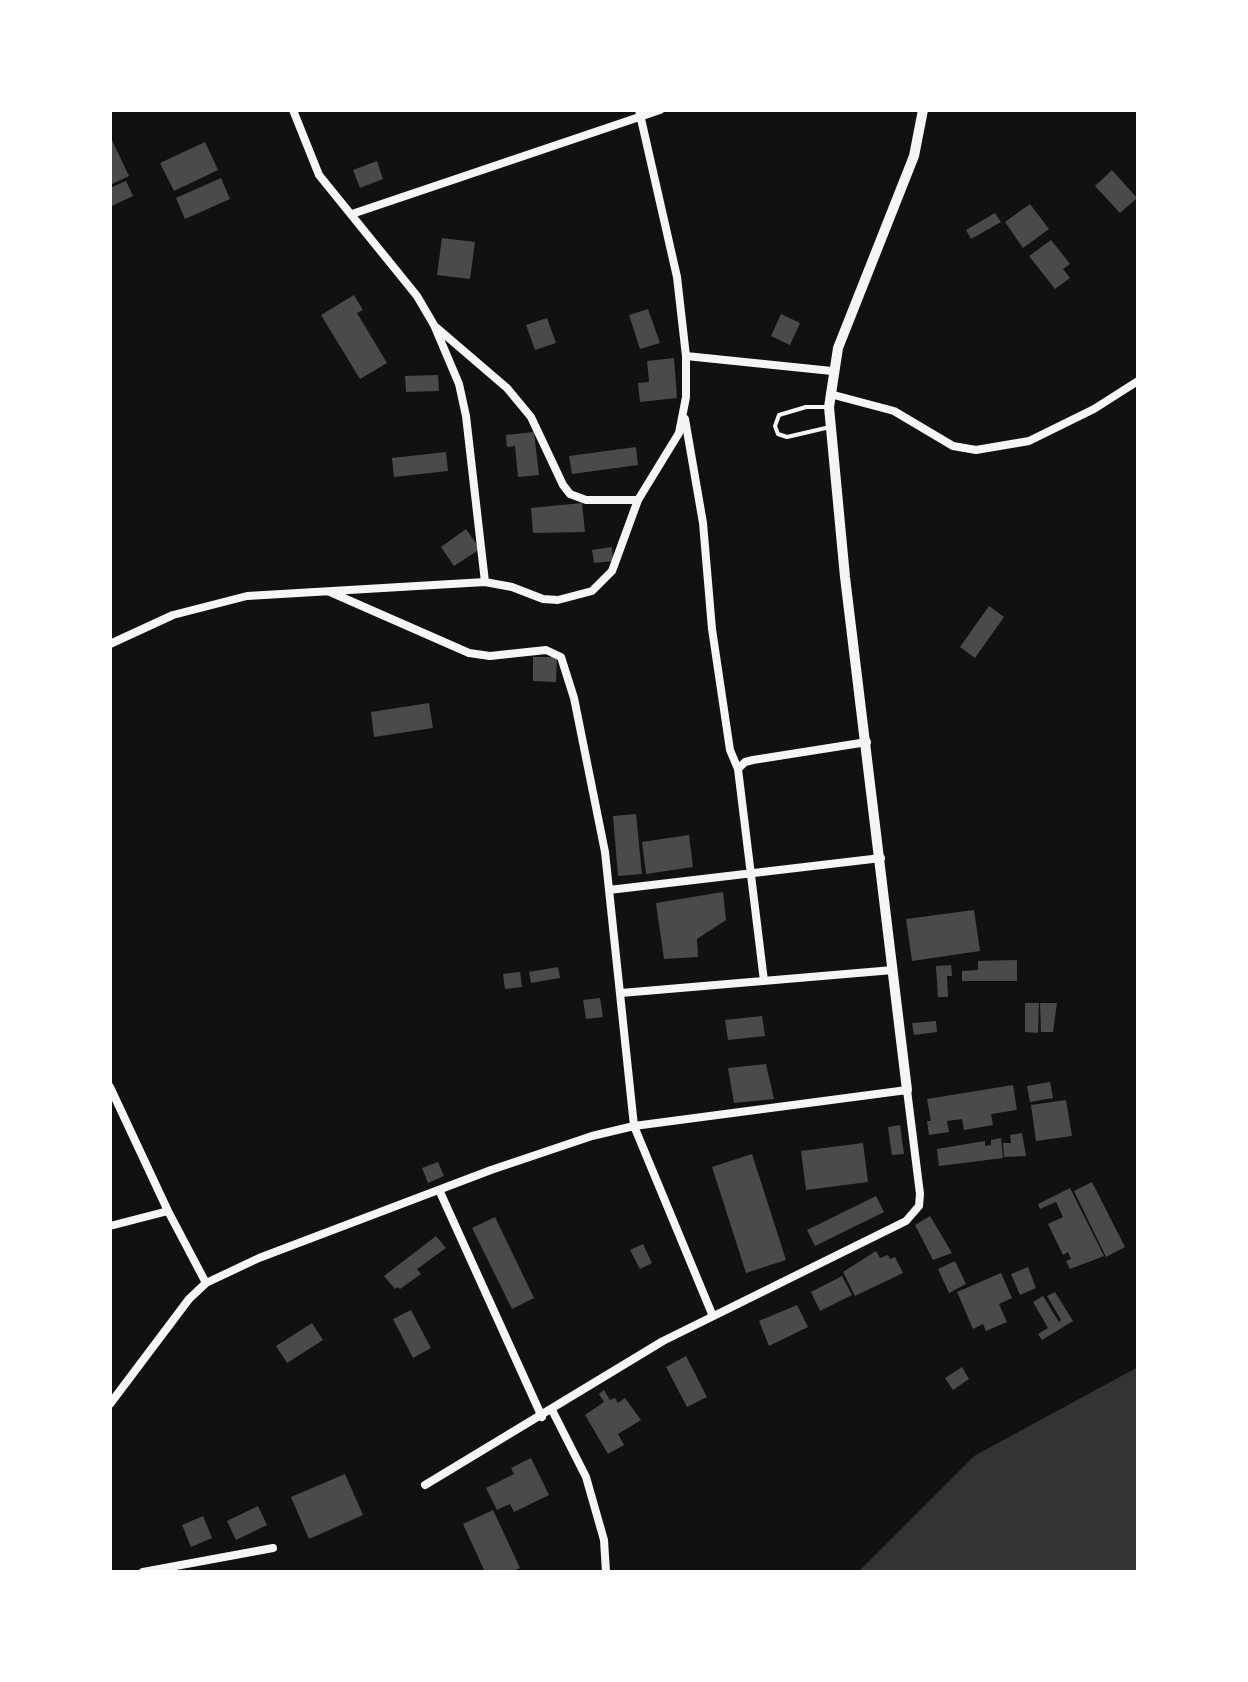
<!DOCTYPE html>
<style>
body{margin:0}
#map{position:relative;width:1248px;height:1682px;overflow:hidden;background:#111;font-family:Lato,sans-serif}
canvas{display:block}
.frame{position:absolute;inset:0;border:112px solid #fff;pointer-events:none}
</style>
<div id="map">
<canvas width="1248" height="1682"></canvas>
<div class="frame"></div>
</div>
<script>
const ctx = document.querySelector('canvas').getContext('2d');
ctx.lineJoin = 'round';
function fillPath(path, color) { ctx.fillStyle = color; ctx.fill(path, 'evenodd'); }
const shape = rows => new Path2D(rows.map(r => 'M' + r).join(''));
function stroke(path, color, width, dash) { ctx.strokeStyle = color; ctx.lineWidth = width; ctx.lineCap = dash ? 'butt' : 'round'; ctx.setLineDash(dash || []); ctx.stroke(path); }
const water = shape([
 [1138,1367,1138,1572,858,1572,974,1456]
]);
const building = shape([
 [110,136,129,176,110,185],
 [205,142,218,170,174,191,160,163],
 [377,161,383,179,360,188,353,170],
 [1112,170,1137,198,1120,213,1095,186],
 [221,178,230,199,185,219,176,198],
 [126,181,133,196,110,207,110,188],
 [1030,204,1049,229,1023,248,1005,222],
 [995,213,1001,222,971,239,966,230],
 [442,238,475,242,470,279,437,275],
 [1051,240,1070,264,1063,269,1070,278,1055,289,1029,256],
 [354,295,363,310,357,313,387,363,360,379,321,315],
 [648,309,660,343,640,349,629,315],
 [781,314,800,323,790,345,771,336],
 [547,318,556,343,535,350,526,325],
 [674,358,677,398,640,402,638,383,649,382,647,361],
 [438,375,439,391,406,392,405,376],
 [534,432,539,475,518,477,515,446,507,447,506,435],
 [636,447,638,465,572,474,569,456],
 [446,452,448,471,394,477,392,458],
 [582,503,585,532,533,533,531,508],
 [466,529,480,549,454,566,441,547],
 [612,547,613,561,594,563,592,550],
 [989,606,1004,617,975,658,960,647],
 [533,657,557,657,556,682,533,681],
 [429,703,433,728,374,737,371,712],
 [636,814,642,874,618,876,613,816],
 [689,835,693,867,646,874,642,842],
 [723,892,726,920,697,939,698,957,664,959,656,903],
 [974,910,980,951,912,961,906,919],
 [1017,960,1017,981,962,981,962,971,978,970,978,961],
 [951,965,952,976,947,976,948,997,938,997,936,966],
 [558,967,560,978,531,983,529,972],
 [520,972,522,987,505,989,503,974],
 [600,998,603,1017,586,1019,583,1000],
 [1025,1003,1039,1003,1038,1033,1025,1032],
 [1040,1003,1057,1003,1053,1032,1041,1032],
 [762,1016,765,1036,728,1040,725,1020],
 [936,1021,937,1032,914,1035,912,1023],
 [766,1064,774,1099,734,1103,728,1068],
 [1050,1082,1053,1098,1030,1102,1027,1086],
 [1013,1085,1017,1110,991,1114,993,1125,964,1130,962,1119,947,1121,949,1132,929,1135,927,1121,931,1121,927,1099],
 [1066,1100,1072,1136,1036,1141,1031,1105],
 [900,1125,904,1154,892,1155,888,1127],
 [1022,1133,1026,1156,1004,1157,1003,1143,1011,1143,1010,1135],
 [1001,1138,1003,1158,939,1166,937,1149,985,1141,985,1146,991,1145,991,1140],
 [863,1143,868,1182,806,1190,801,1151],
 [752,1154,786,1260,746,1273,712,1167],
 [438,1162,444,1176,428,1183,422,1168],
 [1092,1182,1125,1247,1106,1257,1074,1191],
 [1070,1188,1104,1256,1070,1269,1066,1261,1071,1259,1068,1252,1063,1255,1048,1224,1063,1217,1056,1202,1040,1209,1038,1204],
 [876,1196,884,1212,815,1246,807,1230],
 [930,1216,952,1253,933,1260,915,1225],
 [495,1217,534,1298,512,1309,472,1228],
 [436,1236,446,1248,417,1269,421,1274,400,1289,398,1287,395,1289,384,1276],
 [643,1244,652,1263,640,1269,630,1250],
 [876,1251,880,1258,888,1255,890,1259,895,1257,903,1273,855,1296,843,1272],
 [955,1261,966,1284,949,1293,938,1269],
 [1028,1267,1036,1288,1020,1295,1011,1274],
 [1001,1273,1012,1298,999,1304,1007,1322,986,1331,983,1324,973,1329,957,1292],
 [842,1276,852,1295,820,1311,811,1292],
 [1055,1292,1073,1321,1042,1340,1038,1334,1048,1328,1033,1302,1043,1296,1059,1322,1061,1320,1047,1296],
 [797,1305,808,1327,769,1346,759,1321],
 [411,1310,431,1348,413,1358,393,1319],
 [312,1323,323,1340,287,1363,276,1346],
 [686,1356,707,1397,687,1407,666,1367],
 [962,1367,969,1379,953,1390,945,1378],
 [604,1390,610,1400,615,1398,618,1403,625,1398,641,1420,618,1434,624,1445,608,1454,585,1415,604,1402,599,1394],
 [531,1458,549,1495,514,1512,510,1504,497,1510,486,1488,514,1474,511,1468],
 [345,1474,363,1515,309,1539,291,1497],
 [258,1506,267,1525,236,1540,227,1521],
 [493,1510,520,1568,510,1572,485,1572,463,1524],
 [203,1516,212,1538,191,1547,182,1525]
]);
const service = shape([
 [825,407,806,407,779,415,775,426,778,434,787,437,830,427]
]);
const minor = shape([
 [293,110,319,175,417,296,434,325,459,384,466,416,485,582],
 [352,214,660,110],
 [437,328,507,388,531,417,563,485,570,494,586,500,638,500],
 [686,356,832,371],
 [830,394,894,411,953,446,976,450,1029,441,1094,409,1138,381],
 [685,419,703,523,712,629,730,750,738,769],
 [330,592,469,653,490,656,546,650,561,657,574,698,605,852,634,1126,712,1314],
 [110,644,173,615,247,596,485,582,512,587,543,599,558,600,592,591,612,571,638,500,679,433,686,397,686,356,677,277,639,110],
 [609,890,881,858],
 [764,981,738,769,745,762,753,760,867,742],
 [621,993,893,970],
 [110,1087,168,1211,206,1283],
 [440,1192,542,1417],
 [110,1226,168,1211],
 [110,1404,189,1299,206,1283,259,1258,491,1170,592,1136,634,1126,907,1090,920,1194,919,1206,906,1221,663,1341,425,1485],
 [552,1410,586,1477,604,1540,606,1572],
 [143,1572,273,1548]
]);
const tertiary = shape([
 [907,1090,845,577,829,407,838,348,914,156,923,110]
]);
fillPath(water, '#333');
fillPath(building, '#4a4a4a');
stroke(service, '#f5f5f5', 4);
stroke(minor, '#f5f5f5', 8);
stroke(tertiary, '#f5f5f5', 10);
</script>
